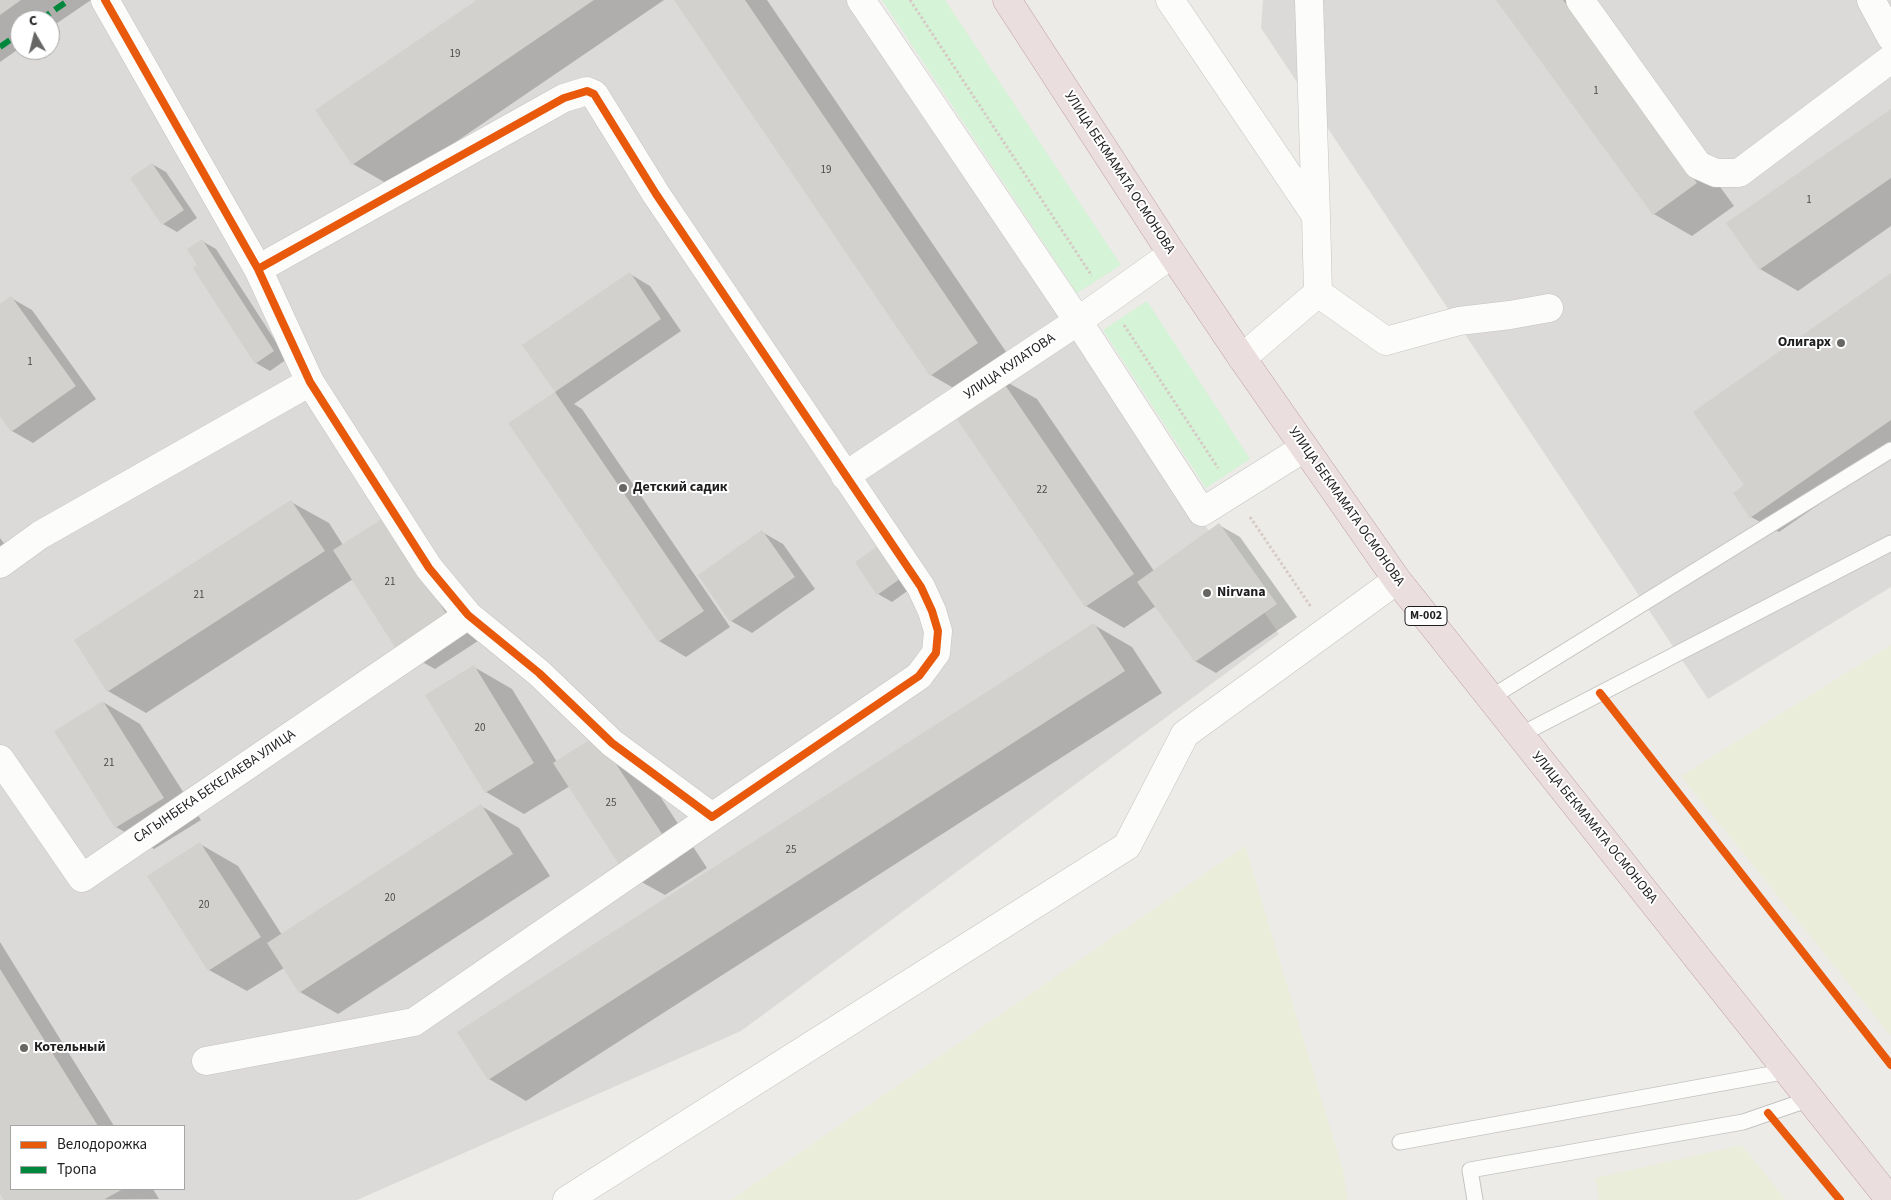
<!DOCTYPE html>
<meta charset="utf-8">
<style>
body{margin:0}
#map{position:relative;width:1891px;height:1200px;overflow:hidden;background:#ecebe7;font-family:"Source Sans 3",sans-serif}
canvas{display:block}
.legend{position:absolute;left:10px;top:1125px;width:175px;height:65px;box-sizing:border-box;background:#fff;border:1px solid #a5a5a5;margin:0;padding:6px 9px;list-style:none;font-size:15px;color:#1e1e1e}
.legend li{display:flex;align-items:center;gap:10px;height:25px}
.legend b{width:25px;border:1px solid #a5a5a5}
.north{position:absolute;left:10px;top:10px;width:50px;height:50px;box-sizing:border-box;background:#fff;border:1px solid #a5a5a5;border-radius:50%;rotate:352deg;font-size:14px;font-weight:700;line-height:20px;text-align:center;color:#1e1e1e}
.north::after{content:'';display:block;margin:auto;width:18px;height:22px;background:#666664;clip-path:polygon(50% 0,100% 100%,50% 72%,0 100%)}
</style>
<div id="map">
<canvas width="1891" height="1200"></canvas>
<ul class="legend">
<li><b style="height:6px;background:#e8590c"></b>Велодорожка</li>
<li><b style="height:6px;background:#00873e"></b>Тропа</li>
</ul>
<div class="north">С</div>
</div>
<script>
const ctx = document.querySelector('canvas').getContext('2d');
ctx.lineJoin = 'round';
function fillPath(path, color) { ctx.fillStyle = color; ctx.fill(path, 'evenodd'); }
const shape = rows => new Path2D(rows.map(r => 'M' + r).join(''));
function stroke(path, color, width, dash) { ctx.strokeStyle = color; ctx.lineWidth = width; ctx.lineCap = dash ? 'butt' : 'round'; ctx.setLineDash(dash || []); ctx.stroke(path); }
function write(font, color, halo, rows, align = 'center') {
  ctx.font = font + ' "Source Sans 3",sans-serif'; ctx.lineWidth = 4; ctx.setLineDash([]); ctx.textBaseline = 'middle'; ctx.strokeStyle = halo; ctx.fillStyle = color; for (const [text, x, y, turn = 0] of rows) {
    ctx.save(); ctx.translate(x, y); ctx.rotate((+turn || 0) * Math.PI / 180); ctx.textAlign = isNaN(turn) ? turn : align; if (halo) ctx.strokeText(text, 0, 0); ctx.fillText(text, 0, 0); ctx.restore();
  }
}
const residential = shape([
 [0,0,847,0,1279,634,741,1031,357,1200,0,1200],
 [20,20,50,20,50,50,20,50],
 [11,1126,184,1126,184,1189,11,1189],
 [1263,0,1891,0,1891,587,1708,699,1261,28]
]);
const farmland = shape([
 [1891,645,1891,1036,1681,776],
 [1245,846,1343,1170,1348,1200,731,1200],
 [1742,1145,1786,1200,1599,1200,1595,1178]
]);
const park = shape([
 [882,0,945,0,1121,265,1077,293],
 [1147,301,1250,459,1206,488,1103,330]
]);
const shadow = shape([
 [0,0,91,0,50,28,50,20,20,20,20,48,0,62],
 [480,0,664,0,391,186,353,164],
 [675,0,767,0,1015,365,998,377,1037,399,1154,571,1219,525,1240,537,1297,617,1216,673,1195,661,1156,606,1124,628,1086,606,969,397,931,375],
 [1498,0,1584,0,1734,206,1692,236,1654,214],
 [1891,110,1891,226,1798,291,1760,269],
 [152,164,166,172,197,218,177,232,163,224],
 [202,241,216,249,287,359,270,371,256,363,199,266],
 [630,274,650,286,681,331,574,404,582,409,730,627,686,657,659,641,510,423,556,392,524,345],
 [1891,275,1891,454,1779,532,1751,517,1746,485],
 [11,298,32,310,96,399,33,443,12,431,0,414,0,306],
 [291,502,329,523,343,545,385,518,484,637,435,669,397,648,353,579,146,713,108,691],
 [762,532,783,544,815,589,752,633,731,621],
 [0,538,9,550,0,556],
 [878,548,913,587,892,602,878,594],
 [1094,625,1132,647,1162,693,526,1101,489,1079],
 [474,667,512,689,557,762,635,758,707,868,665,895,627,874,570,786,524,814,486,792,427,696],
 [103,702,140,724,201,820,154,849,116,827,56,731],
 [481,806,519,828,550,876,338,1014,300,992,284,968,247,991,209,970,200,844,238,866,282,935],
 [0,942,114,1126,11,1126,11,1189,153,1189,159,1199,5,1200,0,1192]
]);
const building = shape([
 [0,0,21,0,0,15],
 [477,0,594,0,352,165,315,110],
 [674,0,745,0,978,343,930,376],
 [1496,0,1563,0,1697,183,1653,215],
 [1891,109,1891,178,1759,270,1726,223],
 [152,163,184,210,162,225,130,178],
 [202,239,274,351,255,364,193,268,197,265,187,249],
 [630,272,661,319,555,392,522,345],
 [1891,273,1891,420,1750,518,1733,493,1744,485,1693,412],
 [11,296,76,386,11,432,0,416,0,304],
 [999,376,1134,574,1085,607,950,409],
 [555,392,704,611,658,642,508,423],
 [291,500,325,551,107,692,74,640],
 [385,517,447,615,396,649,333,550],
 [1219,523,1277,604,1195,662,1137,582],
 [762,530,795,577,730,622,698,575],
 [878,546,900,579,877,595,855,562],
 [1094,623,1125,671,488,1080,457,1032],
 [474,665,534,763,485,793,425,695],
 [103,701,164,798,115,828,54,731],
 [597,735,670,846,626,875,553,763],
 [481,804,513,854,299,993,267,943],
 [200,842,261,937,208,971,147,876],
 [0,969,98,1126,11,1126,11,1189,123,1189,103,1200,4,1200,0,1194]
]);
const path = shape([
 [910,0,1092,276],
 [1124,325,1218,468],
 [1250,517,1311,607]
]);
const lane = shape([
 [1490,698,1891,450],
 [1520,735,1891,543],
 [1400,1142,1788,1071],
 [1475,1200,1470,1170,1743,1122,1810,1099]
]);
const street = shape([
 [105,0,258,269,310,382,429,568,468,615,539,673,612,743,712,817,919,676,936,653,938,631,932,611,921,587,656,194,594,94,587,91,564,98,258,269],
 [861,0,1078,321,1202,512,1304,448],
 [1170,0,1316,216,1318,293,1242,358],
 [1309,0,1316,216],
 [1580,0,1698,165,1716,173,1739,173,1891,59],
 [1871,0,1891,37],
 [1318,293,1386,341,1459,321,1510,315,1549,308],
 [845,476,1078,321,1172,254],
 [0,564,40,535,310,382],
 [0,759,82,878,468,615],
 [206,1061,414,1022,712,817],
 [567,1200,1127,846,1185,734,1397,580]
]);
const highway = shape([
 [1007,0,1172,254,1242,358,1397,580,1890,1200]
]);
const quiet = shape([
 [40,20,69,0],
 [0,47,20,33]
]);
const cycleway = shape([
 [105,0,258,269,310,382,429,568,468,615,539,673,612,743,712,817,919,676,936,653,938,631,932,611,921,587,656,194,594,94,587,91,564,98,258,269],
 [1600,693,1891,1065],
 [1768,1113,1840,1200]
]);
const markers = [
 [1841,343,5,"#666664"],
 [623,488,5,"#666664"],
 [1207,593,5,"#666664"],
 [24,1048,5,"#666664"]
];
const numberNames = [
 ["19",455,55],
 ["1",1596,92],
 ["19",826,171],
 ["1",1809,201],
 ["1",30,363],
 ["22",1042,491],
 ["21",390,583],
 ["21",199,596],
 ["20",480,729],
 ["21",109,764],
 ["25",611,804],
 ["25",791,851],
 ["20",390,899],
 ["20",204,906]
];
const shields = [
 [1426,616,42]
];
const shieldNames = [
 ["M-002",1426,616]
];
const streetNames = [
 ["УЛИЦА БЕКМАМАТА ОСМОНОВА",1119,173,57],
 ["УЛИЦА КУЛАТОВА",1010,367,-34],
 ["УЛИЦА БЕКМАМАТА ОСМОНОВА",1346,507,55],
 ["САГЫНБЕКА БЕКЕЛАЕВА УЛИЦА",215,787,-34],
 ["УЛИЦА БЕКМАМАТА ОСМОНОВА",1594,828,51]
];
const poiNames = [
 ["Олигарх",1831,343,"right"],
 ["Детский садик",633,488],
 ["Nirvana",1217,593],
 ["Котельный",34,1048]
];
fillPath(residential, '#dbdad8');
fillPath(farmland, '#eaedda');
fillPath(park, '#d4f3d7');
fillPath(shadow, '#0003');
fillPath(building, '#d3d1ce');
stroke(lane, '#c5c4c3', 17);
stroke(street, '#c5c4c3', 29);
stroke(highway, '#c29da5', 29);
stroke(path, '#d7cac5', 3, [2.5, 2.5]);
stroke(lane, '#fcfcfb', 15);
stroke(street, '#fcfcfb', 28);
stroke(highway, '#eadedf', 28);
stroke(quiet, '#00873e', 6, [12, 6]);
stroke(cycleway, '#e8590c', 8);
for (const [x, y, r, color] of markers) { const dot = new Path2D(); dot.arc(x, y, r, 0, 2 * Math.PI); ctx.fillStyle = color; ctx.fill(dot); stroke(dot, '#fff', 2); }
write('11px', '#4b4b4a', null, numberNames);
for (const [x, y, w] of shields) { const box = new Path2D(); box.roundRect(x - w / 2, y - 9.5, w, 19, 4); ctx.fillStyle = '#fff'; ctx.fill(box); stroke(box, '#1e1e1e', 1); }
write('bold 12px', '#1e1e1e', null, shieldNames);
write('14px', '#1e1e1e', '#fff', streetNames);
write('bold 14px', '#1e1e1e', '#fff', poiNames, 'left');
</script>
